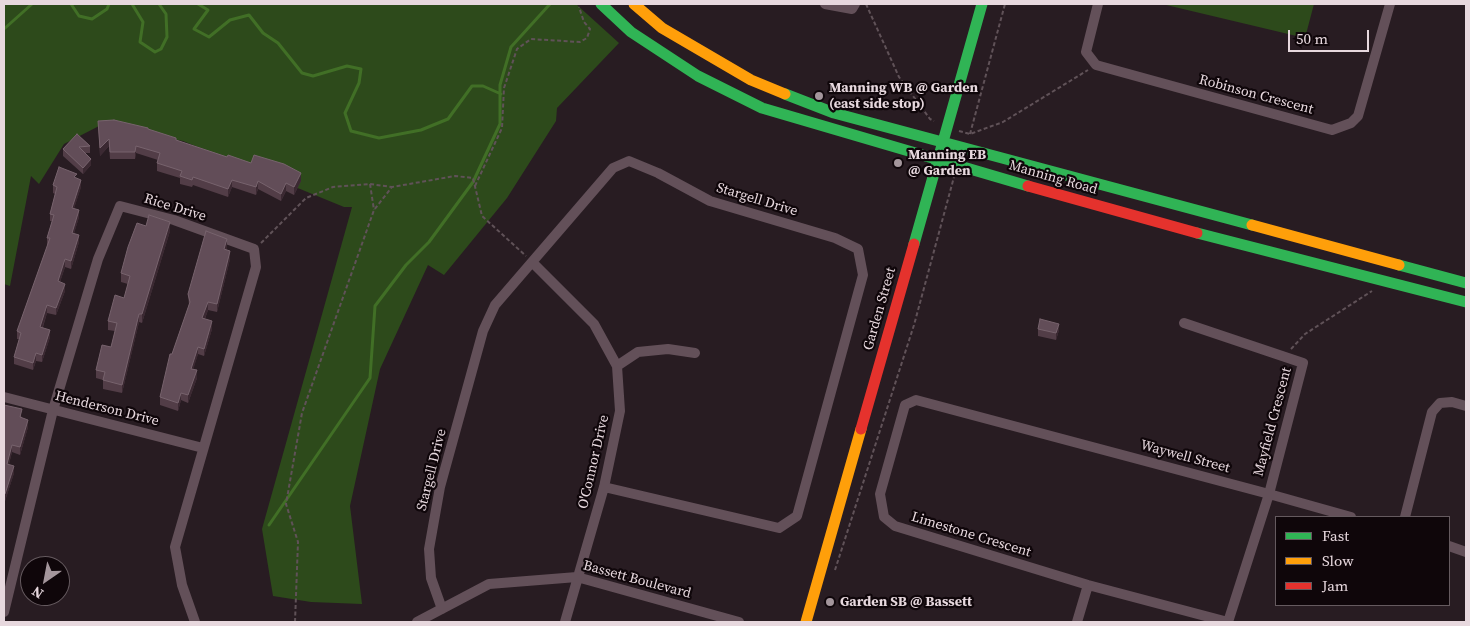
<!DOCTYPE html>
<style>
body{margin:0}
#map{position:relative;width:1470px;height:626px;overflow:hidden;background:#281c22;font-family:"Source Serif 4",serif}
canvas{display:block}
.frame{position:absolute;inset:0;border:5px solid #e7d8de;pointer-events:none}
.legend{position:absolute;left:1275px;top:516px;width:175px;height:90px;box-sizing:border-box;background:#0f060a;border:1px solid #655a5f;margin:0;padding:6px 9px;list-style:none;font-size:15px;color:#e7d8de}
.legend li{display:flex;align-items:center;gap:10px;height:25px}
.legend b{width:25px;border:1px solid #655a5f}
.north{position:absolute;left:20px;top:556px;width:50px;height:50px;box-sizing:border-box;background:#0f060a;border:1px solid #655a5f;border-radius:50%;rotate:213deg;font-size:14px;font-weight:700;line-height:20px;text-align:center;color:#e7d8de}
.north::after{content:'';display:block;margin:auto;width:18px;height:22px;background:#a4969c;clip-path:polygon(50% 0,100% 100%,50% 72%,0 100%)}
.scale{position:absolute;left:1288px;top:30px;width:81px;height:22px;box-sizing:border-box;border:2px solid #e7d8de;border-top:0;padding-left:6px;font-size:15px;line-height:18px;white-space:nowrap;color:#e7d8de;-webkit-text-stroke:4px #0f060a;paint-order:stroke}
</style>
<div id="map">
<canvas width="1470" height="626"></canvas>
<div class="frame"></div>
<ul class="legend">
<li><b style="height:6px;background:#30b455"></b>Fast</li>
<li><b style="height:6px;background:#ff9f0a"></b>Slow</li>
<li><b style="height:6px;background:#e5322d"></b>Jam</li>
</ul>
<div class="north">N</div>
<div class="scale">50 m</div>
</div>
<script>
const ctx = document.querySelector('canvas').getContext('2d');
ctx.lineJoin = 'round';
function fillPath(path, color) { ctx.fillStyle = color; ctx.fill(path, 'evenodd'); }
const shape = rows => new Path2D(rows.map(r => 'M' + r).join(''));
function stroke(path, color, width, dash) { ctx.strokeStyle = color; ctx.lineWidth = width; ctx.lineCap = dash ? 'butt' : 'round'; ctx.setLineDash(dash || []); ctx.stroke(path); }
function write(font, color, halo, rows, align = 'center') {
  ctx.font = font + ' "Source Serif 4",serif'; ctx.lineWidth = 4.5; ctx.setLineDash([]); ctx.textBaseline = 'middle'; ctx.strokeStyle = halo; ctx.fillStyle = color; for (const [text, x, y, turn = 0] of rows) {
    ctx.save(); ctx.translate(x, y); ctx.rotate((+turn || 0) * Math.PI / 180); ctx.textAlign = isNaN(turn) ? turn : align; if (halo) ctx.strokeText(text, 0, 0); ctx.fillText(text, 0, 0); ctx.restore();
  }
}
const green = shape([
 [4,4,576,4,619,43,557,108,556,121,507,198,444,275,428,265,380,369,350,506,362,604,311,602,273,596,262,529,352,207,344,207,183,141,101,125,64,144,39,184,31,176,10,286,4,284],
 [1162,4,1314,4,1305,38]
]);
const stream = shape([
 [71,4,79,16,92,19,107,9,109,4],
 [132,4,143,22,140,42,155,52,161,49,167,37,166,14,159,4],
 [198,4,208,10,194,29,209,37,230,20,249,15,263,33,278,43,302,73,313,76,347,66,361,69,359,83,345,113,351,131,379,138,421,130,448,119,472,86,483,86,501,94],
 [4,29,32,4],
 [269,525,370,378,375,306,406,265,429,242,473,182,500,124,500,85,511,47,550,4]
]);
const path = shape([
 [866,4,899,77,930,119,934,121],
 [959,131,970,134,1003,122,1088,70],
 [970,134,1005,4],
 [370,184,374,210],
 [475,186,502,128,504,88,517,49,531,39,580,42,587,38,590,29,584,22,579,7],
 [261,243,306,198,333,187,370,184,392,187],
 [1291,349,1305,334,1372,291],
 [835,570,914,325,954,177],
 [295,622,298,542,286,504,302,413,374,210,392,187,455,176,473,178,482,216,526,256]
]);
const street = shape([
 [825,4,852,9,855,4],
 [1098,4,1086,52,1096,65,1332,130,1351,123,1358,116,1390,4],
 [532,262,594,324,617,366,620,411,604,487,565,622],
 [1184,323,1303,363,1269,494,1228,622,1088,585,895,526,884,517,880,494,905,405,916,400,1269,494,1351,517],
 [617,366,638,352,668,349,695,353],
 [4,397,203,448],
 [1405,517,1432,412,1440,403,1452,402,1466,406],
 [1449,546,1466,552],
 [442,609,431,578,429,549,440,487,483,331,495,305,613,168,629,161,658,173,710,201,835,238,858,249,863,275,797,516,779,528,604,487],
 [4,612,53,410,98,259,120,206,174,220,254,249,256,267,175,547,182,585,195,622],
 [417,622,489,584,577,577,739,622],
 [1077,622,1088,585]
]);
const fast = shape([
 [601,4,631,32,698,76,762,108,1028,186],
 [785,94,834,113,1252,225],
 [1197,233,1466,302],
 [914,244,982,4],
 [1399,265,1466,283]
]);
const slow = shape([
 [634,4,662,28,751,80,785,94],
 [1252,225,1399,265],
 [806,622,861,429]
]);
const jam = shape([
 [1028,186,1197,233],
 [861,429,914,244]
]);
const wall = shape([
 [98,121,148,130,176,140,301,181,294,195,286,191,281,201,258,189,256,195,232,187,228,197,193,185,192,187,180,184,180,178,157,171,157,163,158,160,136,153,135,159,110,159,109,146,100,156],
 [77,134,90,146,90,153,85,153,91,165,83,174,63,156,63,149],
 [77,178,81,187,74,208,79,217,74,233,79,242,71,269,65,267,60,282,65,291,56,315,47,313,43,327,50,337,42,362,36,361,33,370,14,364,14,357,19,339,17,339,17,331,48,245,47,245,47,238,52,221,50,221,50,214,55,194,53,193,53,185],
 [170,231,142,323,139,322,122,393,103,389,103,380,96,378,96,370,111,347,115,331,108,330,108,321,124,298,128,284,121,282,121,273],
 [227,247,226,250,230,259,217,312,208,310,205,319,212,329,204,356,198,354,193,369,197,378,188,403,181,400,178,411,160,405,160,397,172,354,189,305,188,294],
 [1038,329,1059,330,1056,340,1038,336],
 [4,405,22,417,22,418,28,427,20,455,12,452,9,464,14,473,5,501,4,501]
]);
const shadedWall = shape([
 [109,139,109,146,100,156,100,148],
 [136,146,136,153,135,159,135,152],
 [91,159,91,165,83,174,83,168],
 [301,173,301,181,294,195,294,187],
 [81,180,81,187,72,215,72,208],
 [232,180,232,187,228,197,228,189],
 [258,181,258,189,256,195,256,187],
 [286,183,286,191,281,201,281,194],
 [79,210,79,217,72,240,72,233],
 [170,222,170,231,142,323,142,314],
 [79,235,79,242,71,269,71,261],
 [227,239,227,247,224,257,224,249],
 [230,251,230,259,217,312,217,304],
 [65,259,65,267,58,288,58,281],
 [65,284,65,291,56,315,56,308],
 [208,302,208,310,202,326,202,318],
 [47,305,47,313,40,334,40,327],
 [139,314,139,322,122,393,122,385],
 [212,321,212,329,204,356,204,349],
 [1059,324,1059,330,1056,340,1056,333],
 [50,330,50,337,42,362,42,355],
 [198,347,198,354,191,377,191,369],
 [36,353,36,361,33,370,33,363],
 [197,370,197,378,188,403,188,395],
 [181,393,181,400,178,411,178,403],
 [28,420,28,427,20,455,20,447],
 [12,445,12,452,7,471,7,464],
 [14,466,14,473,5,501,5,494]
]);
const building = shape([
 [114,120,148,128,148,129,176,138,176,140,227,157,228,155,251,163,254,155,284,164,301,173,294,187,286,183,281,194,258,181,256,187,232,180,228,189,193,177,192,180,180,176,182,171,157,163,160,153,136,146,135,152,110,152,109,139,100,148,98,121,114,120],
 [77,134,90,146,79,147,91,159,83,168,63,149,77,134],
 [59,167,77,174,74,177,81,180,72,208,79,210,72,233,79,235,71,261,65,259,58,281,65,284,56,308,47,305,40,327,50,330,42,355,36,353,33,363,14,357,21,333,17,331,50,238,47,238,54,215,50,214,57,187,53,185,59,167],
 [149,215,170,222,142,314,139,314,122,385,103,380,105,372,96,370,102,345,111,347,117,323,108,321,115,295,124,298,130,276,121,273,128,247,137,223,146,226,149,215],
 [206,231,227,239,224,249,230,251,217,304,208,302,202,318,212,321,204,349,198,347,191,369,197,370,188,395,181,393,178,403,160,397,170,354,172,354,190,302,188,294,206,231],
 [1040,319,1059,324,1056,333,1038,329,1040,319],
 [4,405,22,409,20,417,28,420,20,447,12,445,7,464,14,466,5,494,4,493,4,405]
]);
const markers = [
 [819,96,5,"#a4969c"],
 [898,163,5,"#a4969c"],
 [830,602,5,"#a4969c"]
];
const poiNames = [
 ["Manning WB @ Garden",829,88],
 ["(east side stop)",829,104],
 ["Manning EB",908,155],
 ["@ Garden",908,171],
 ["Garden SB @ Bassett",840,602]
];
const streetNames = [
 ["Robinson Crescent",1256,95,15],
 ["Manning Road",1053,178,16],
 ["Stargell Drive",757,200,17],
 ["Rice Drive",175,208,17],
 ["Garden Street",880,309,-74],
 ["Henderson Drive",107,409,14],
 ["Mayfield Crescent",1273,422,-75],
 ["Waywell Street",1185,457,15],
 ["O'Connor Drive",594,462,-77],
 ["Stargell Drive",432,470,-76],
 ["Limestone Crescent",971,535,17],
 ["Bassett Boulevard",637,580,15]
];
fillPath(green, '#2d4a1b');
stroke(stream, '#416f26', 3);
stroke(path, '#605258', 2, [4, 2.5]);
stroke(street, '#635059', 10);
stroke(fast, '#30b455', 11);
stroke(slow, '#ff9f0a', 11);
stroke(jam, '#e5322d', 11);
fillPath(wall, '#523d47');
fillPath(shadedWall, '#3b2932');
fillPath(building, '#624d58');
stroke(building, '#77636d', 1);
for (const [x, y, r, color] of markers) { const dot = new Path2D(); dot.arc(x, y, r, 0, 2 * Math.PI); ctx.fillStyle = color; ctx.fill(dot); stroke(dot, '#0f060a', 2); }
write('bold 14px', '#e7d8de', '#0f060a', poiNames, 'left');
write('14px', '#e7d8de', '#0f060a', streetNames);
</script>
